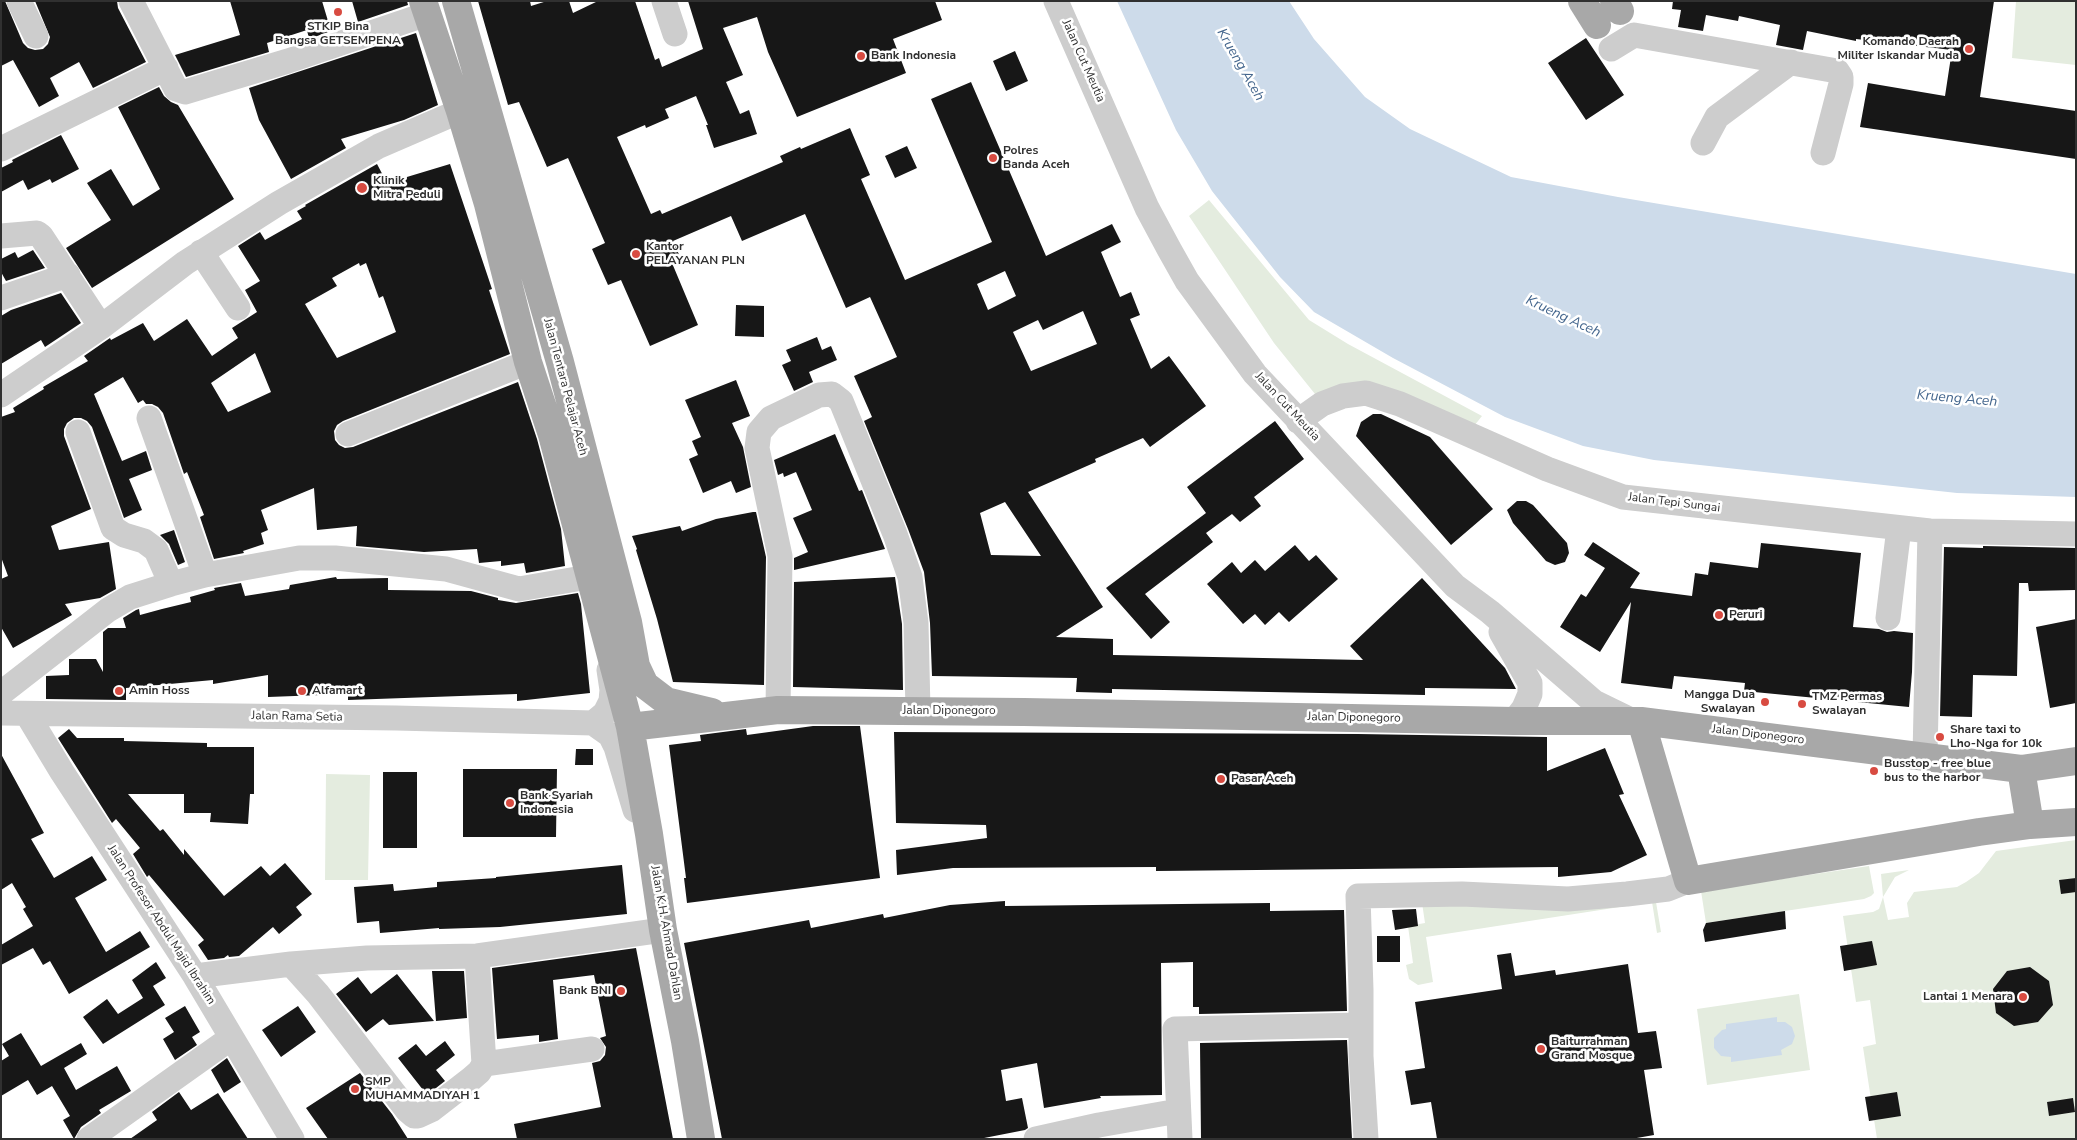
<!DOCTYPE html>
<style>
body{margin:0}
#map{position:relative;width:2077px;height:1140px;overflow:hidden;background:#fff;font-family:"Nunito Sans",sans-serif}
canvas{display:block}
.frame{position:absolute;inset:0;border:2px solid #303030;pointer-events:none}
</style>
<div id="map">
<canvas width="2077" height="1140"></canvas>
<div class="frame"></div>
</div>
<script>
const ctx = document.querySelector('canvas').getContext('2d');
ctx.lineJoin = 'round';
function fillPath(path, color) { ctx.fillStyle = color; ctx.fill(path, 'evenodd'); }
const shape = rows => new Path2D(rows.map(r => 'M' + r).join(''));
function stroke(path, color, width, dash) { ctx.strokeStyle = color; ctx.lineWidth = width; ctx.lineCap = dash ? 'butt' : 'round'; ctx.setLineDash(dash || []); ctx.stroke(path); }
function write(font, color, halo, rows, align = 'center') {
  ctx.font = font + ' "Nunito Sans",sans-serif'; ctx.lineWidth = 5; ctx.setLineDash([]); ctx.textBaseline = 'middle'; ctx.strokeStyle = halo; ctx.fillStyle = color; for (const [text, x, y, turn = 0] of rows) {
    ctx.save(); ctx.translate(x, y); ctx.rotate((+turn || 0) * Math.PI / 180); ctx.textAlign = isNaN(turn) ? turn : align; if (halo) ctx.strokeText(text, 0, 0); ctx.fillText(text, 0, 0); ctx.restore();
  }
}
const green = shape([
 [2016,1,2076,1,2076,65,2012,58],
 [1209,200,1309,320,1348,344,1482,416,1462,441,1367,399,1315,394,1274,343,1189,216],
 [326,774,370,775,368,880,325,880],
 [2076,840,2076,1139,1877,1139,1863,1047,1876,1044,1870,1000,1856,1002,1843,916,1873,912,1879,909,1883,897,1881,874,1909,870,1895,877,1883,897,1888,920,1909,917,1907,903,1914,892,1957,887,1966,882,1979,873,1996,851],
 [1869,866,1874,893,1871,896,1864,899,1706,923,1701,891],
 [1421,896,1655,896,1661,932,1657,933,1652,902,1426,937,1433,982,1418,985,1409,979,1406,965,1413,963,1408,926,1425,923],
 [1799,994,1810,1070,1707,1085,1697,1009]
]);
const water = shape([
 [1117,1,1289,1,1314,39,1365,97,1410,129,1511,177,1618,197,2076,274,2076,497,1957,493,1654,460,1583,446,1505,417,1393,358,1314,312,1280,277,1212,191,1176,130],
 [1777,1017,1777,1022,1785,1022,1792,1027,1795,1036,1792,1044,1781,1050,1782,1055,1731,1062,1731,1057,1721,1056,1714,1048,1714,1038,1722,1030,1726,1029,1726,1024]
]);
const building = shape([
 [1,1,5,1,23,43,28,48,35,50,43,49,48,44,50,37,35,1,117,1,118,8,146,62,93,88,79,62,50,78,59,96,39,107,13,60,1,66],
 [230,1,322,1,331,31,309,39,307,30,267,43,269,52,186,77,175,55,240,35],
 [352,1,407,1,408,5,358,22],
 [478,1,530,1,531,6,547,1,569,1,573,13,598,1,635,1,655,60,659,58,662,67,703,49,688,1,935,1,942,20,893,39,906,73,797,117,768,52,757,17,723,28,743,75,726,82,740,114,749,110,757,134,714,148,706,125,708,125,696,96,665,109,669,118,646,128,645,125,617,137,651,214,660,210,662,214,783,162,780,156,800,147,801,149,850,128,870,175,861,179,905,280,992,242,931,99,971,82,1046,256,1112,224,1121,242,1101,252,1120,297,1131,292,1140,315,1130,319,1151,369,1169,356,1206,406,1150,447,1143,438,1095,459,1096,462,1028,492,1103,607,1056,637,1113,639,1113,655,1363,660,1350,646,1422,578,1505,668,1516,689,1425,688,1425,695,1112,689,1112,693,1076,692,1077,678,932,676,930,623,924,572,908,529,864,421,872,417,854,376,897,357,870,297,846,308,805,214,742,241,731,216,673,241,681,259,672,263,698,325,650,346,621,280,608,285,592,249,605,243,568,158,547,167,519,102,508,105],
 [1005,271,1016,296,988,310,977,284],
 [1083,311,1097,344,1031,371,1013,332,1038,320,1043,330],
 [1005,502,1041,556,991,555,980,513],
 [1673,1,1994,1,1980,97,2076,111,2076,159,1860,127,1868,83,1945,96,1952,50,1856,39,1856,41,1807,31,1803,50,1776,45,1780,25,1739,16,1738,21,1706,15,1703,31,1678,27,1681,10,1672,9],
 [416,33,438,105,404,120,341,139,346,148,291,179,259,120,249,88],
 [1586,38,1624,95,1586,120,1548,63],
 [1015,51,1028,81,1006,91,993,61],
 [159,87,164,96,171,102,178,105,234,199,92,288,66,248,111,220,87,183,111,169,133,206,160,189,118,107],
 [61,135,79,169,52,183,50,179,28,190,23,180,1,192,1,168,13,162,12,160],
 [907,146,917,168,895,178,885,156],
 [377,164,387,183,450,164,492,289,489,290,510,354,343,421,337,425,334,431,335,440,339,445,345,448,353,447,518,382,537,439,561,529,565,566,526,573,524,563,501,566,501,561,479,563,477,549,424,552,356,546,357,526,317,530,314,488,261,510,268,530,261,533,264,544,243,551,244,553,214,559,200,517,204,515,187,472,184,474,163,413,158,407,152,404,146,404,143,400,138,403,123,377,94,394,122,461,146,451,152,470,129,479,142,510,124,518,92,427,87,421,81,418,74,418,67,423,64,429,64,436,91,509,51,526,59,550,109,542,116,589,100,598,65,604,72,615,13,648,1,627,1,579,8,576,1,557,1,417,15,412,13,408,44,389,43,387,88,361,84,356,110,338,111,340,143,323,154,341,187,319,212,356,238,338,232,328,257,312,245,290,260,281,238,246,260,232,265,240,302,219,297,211,306,206,305,205],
 [359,263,360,266,366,263,379,298,383,296,396,332,337,358,305,304,337,286,332,278],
 [255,353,271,392,228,412,211,383],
 [33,250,45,268,6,281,1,272,1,259,15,252,18,258],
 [61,293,81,323,45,347,41,340,1,364,1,316,11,310],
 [736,305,764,306,764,337,735,336],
 [817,337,822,350,831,346,837,360,809,372,813,382,794,391,782,365,791,361,786,350],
 [736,380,750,416,732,423,743,447,751,487,736,493,731,481,703,493,689,459,698,455,692,441,701,437,685,400],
 [1373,414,1381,414,1430,437,1493,509,1451,545,1356,436,1361,422],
 [1275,421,1304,459,1254,497,1261,506,1240,522,1232,514,1206,533,1213,542,1145,594,1170,622,1151,639,1106,588,1206,513,1187,487],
 [835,434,859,491,862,490,885,549,794,570,794,558,808,552,793,518,812,510,796,472,784,477,783,473,778,475,774,460],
 [1517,501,1526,501,1533,505,1567,543,1569,553,1565,562,1555,565,1546,561,1513,523,1507,510],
 [753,512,756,512,766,557,764,685,673,682,657,619,636,550,637,549,632,536,680,526,682,531,716,519],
 [174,530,185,562,178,565,169,544,160,535],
 [1593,542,1640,573,1630,588,1692,596,1695,573,1708,575,1710,562,1758,568,1761,543,1861,553,1853,627,1879,629,1887,632,1894,631,1913,633,1912,672,1909,707,1744,691,1745,683,1674,676,1672,689,1621,683,1631,602,1600,652,1560,627,1581,594,1586,597,1605,568,1584,555],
 [1295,545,1309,561,1316,555,1338,579,1289,622,1279,612,1265,625,1255,614,1243,624,1207,584,1232,562,1241,573,1255,560,1265,571],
 [1983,546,2076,548,2076,590,2029,591,2028,583,2019,583,2017,676,1973,675,1972,717,1940,716,1944,547,1983,548],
 [336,577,337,579,388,578,388,590,471,591,498,598,498,600,516,603,578,593,581,604,590,693,517,701,517,694,348,700,348,694,268,697,268,675,213,684,213,680,126,688,126,700,46,699,46,676,69,675,69,659,96,659,103,672,103,632,108,628,126,628,123,618,136,610,139,609,140,615,162,609,191,602,190,597,215,590,214,588,241,583,245,596,289,589,290,585],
 [895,577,902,624,903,690,793,687,794,582],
 [2076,619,2076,703,2050,708,2036,627],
 [813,726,860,726,880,878,687,903,684,878,686,878,669,745,701,741,700,735,746,729,747,735],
 [69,729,77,738,124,738,124,741,207,743,207,747,254,747,254,794,250,794,248,824,210,822,211,813,184,813,184,794,128,794,160,831,163,829,184,855,184,849,224,896,261,866,270,876,285,863,312,894,296,907,302,915,279,934,273,927,239,956,229,957,228,955,224,958,208,960,198,945,204,940,149,875,147,877,133,854,140,848,116,819,112,823,58,738],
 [894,732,1358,734,1547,737,1547,771,1605,748,1624,794,1619,795,1647,855,1611,872,1558,877,1558,867,1156,871,1156,867,953,868,897,875,896,850,987,838,986,825,896,823],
 [576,749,593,749,593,765,575,765],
 [1,754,44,833,31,839,54,878,92,856,107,880,75,898,106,952,140,931,150,947,69,994,50,961,43,965,33,948,1,965,1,945,33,926,23,909,26,907,12,883,1,890],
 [463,769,557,769,556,837,463,837],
 [383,772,417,772,417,848,383,848],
 [622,865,627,914,500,927,439,929,439,928,380,933,379,921,357,923,354,887,393,884,394,891,437,887,437,882,496,878,496,877],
 [2076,878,2076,892,2061,894,2059,880],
 [1005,901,1005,906,1270,903,1270,911,1344,910,1347,1011,1199,1014,1199,1007,1193,1007,1193,962,1161,963,1162,1095,1100,1096,1101,1098,1044,1108,1037,1063,1001,1070,1006,1101,1022,1098,1028,1128,1025,1130,979,1139,722,1139,684,943,809,920,811,928,883,914,884,918,950,905],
 [1416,909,1418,926,1395,930,1392,910],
 [1785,911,1786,929,1705,942,1703,930,1706,923],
 [1377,936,1400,936,1400,962,1377,962],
 [1872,941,1877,965,1844,971,1840,946],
 [636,948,673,1139,517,1139,514,1124,601,1107,592,1063,600,1061,605,1055,606,1047,600,1038,606,1036,594,975,553,980,558,1039,539,1042,539,1035,497,1039,492,968],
 [1511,953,1515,976,1555,970,1556,975,1628,964,1638,1033,1656,1031,1662,1068,1644,1070,1654,1135,1631,1139,1437,1139,1431,1102,1411,1105,1405,1071,1425,1068,1415,1002,1502,989,1497,955],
 [156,962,166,978,153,986,165,1005,103,1044,83,1017,107,999,118,1014,143,998,132,980],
 [2030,967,2049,981,2053,1005,2038,1022,2014,1026,1996,1013,1993,989,2007,971],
 [432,971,464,971,467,1018,436,1021],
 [397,974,434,1021,389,1025,383,1019,366,1032,336,994,358,977,371,994],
 [185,1006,200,1032,192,1037,197,1045,175,1060,163,1039,174,1032,165,1018],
 [298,1006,316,1032,281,1057,262,1030],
 [21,1033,41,1066,81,1043,87,1054,64,1068,76,1090,117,1066,131,1091,99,1110,101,1113,81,1127,74,1139,63,1120,70,1116,52,1086,37,1095,28,1080,1,1096,1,1061,9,1056,2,1044],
 [1347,1040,1352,1139,1201,1139,1200,1043],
 [445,1041,455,1055,436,1070,445,1081,427,1095,398,1058,416,1044,426,1056],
 [227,1058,241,1082,224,1093,211,1070],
 [360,1073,392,1114,408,1139,328,1139,323,1132,306,1108],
 [179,1092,191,1110,218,1093,248,1139,130,1139,157,1120,152,1112],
 [1897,1092,1901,1116,1869,1121,1865,1097],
 [2073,1098,2075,1112,2049,1116,2047,1102]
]);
const minor = shape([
 [19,1,36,36],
 [131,1,176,89,185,92,288,61,427,14],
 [664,1,675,34],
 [1056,1,1147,208,1169,249,1187,281,1255,374,1455,586,1490,612,1594,702,1633,721],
 [1611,49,1634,35,1837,71,1841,77,1841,84,1823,153],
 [1703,143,1717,117,1791,62],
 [1,149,166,68],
 [1,236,37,233,41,236,101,327],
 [201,252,238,308],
 [1,298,68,275],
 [1,395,101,327,185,263,279,203,379,146,460,111],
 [149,418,205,575],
 [1298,421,1322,404,1343,396,1366,393,1400,404,1547,469,1623,497,1930,531,2076,534],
 [78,432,113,528,124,535,144,541,156,550,171,584],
 [348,434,528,362],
 [1888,618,1899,528],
 [1501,632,1530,683,1530,694,1524,708,1514,721],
 [4,691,108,610,130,597,171,584,205,575,299,558,335,558,446,569,519,589,588,577],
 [778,710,780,556,757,448,759,432,771,418,819,395,832,394,841,401,895,534,910,577,916,623,918,711],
 [1,713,396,718,593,723],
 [27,714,62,772,195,976,292,1139],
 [593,723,610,735,616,747,635,810],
 [593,723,605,713,611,701,612,690,609,670],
 [1925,755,1930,531],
 [291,964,318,994,407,1110,414,1116,418,1116,431,1110,471,1079,479,1072,484,1064,477,956],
 [195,976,291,964,367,958,477,956,663,930],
 [484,1064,592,1049],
 [89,1139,231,1038],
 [1036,1139,1099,1125,1178,1111],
 [1180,1139,1175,1029,1360,1025],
 [1366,1139,1361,1056,1361,990,1358,896,1462,894,1568,899,1627,894,1668,889,1688,881]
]);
const major = shape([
 [423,1,460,111,488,204,528,362,552,435,630,727,649,834,663,930,685,1041,701,1139],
 [456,1,560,362,628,622,636,666,645,685,666,701,712,712],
 [1582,1,1597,25],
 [1614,1,1620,11],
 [1641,721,1688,881,1979,832,2030,825,2076,822],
 [630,727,778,710,1024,712,1514,721,1641,721,2021,769,2076,761],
 [2021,769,2030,825]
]);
const markers = [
 [338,12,5,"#d84b41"],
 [1969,49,5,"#d84b41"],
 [861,56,5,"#d84b41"],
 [993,158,5,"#d84b41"],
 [362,188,6,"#d84b41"],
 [636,254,5,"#d84b41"],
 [1719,615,5,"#d84b41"],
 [119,691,5,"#d84b41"],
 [302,691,5,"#d84b41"],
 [1765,702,5,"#d84b41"],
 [1802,704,5,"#d84b41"],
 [1940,737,5,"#d84b41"],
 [1874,771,5,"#d84b41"],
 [1221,779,5,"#d84b41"],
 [510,803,5,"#d84b41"],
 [621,991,5,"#d84b41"],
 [2023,997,5,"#d84b41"],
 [1541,1049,5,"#d84b41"],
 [355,1089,5,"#d84b41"]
];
const poiNames = [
 ["STKIP Bina",338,27,"center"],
 ["Bangsa GETSEMPENA",338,41,"center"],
 ["Komando Daerah",1959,42,"right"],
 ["Militer Iskandar Muda",1959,56,"right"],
 ["Bank Indonesia",871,56],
 ["Polres",1003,151],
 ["Banda Aceh",1003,165],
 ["Klinik",373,181],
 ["Mitra Peduli",373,195],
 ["Kantor",646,247],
 ["PELAYANAN PLN",646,261],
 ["Peruri",1729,615],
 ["Amin Hoss",129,691],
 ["Alfamart",312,691],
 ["Mangga Dua",1755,695,"right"],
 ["Swalayan",1755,709,"right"],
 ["TMZ Permas",1812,697],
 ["Swalayan",1812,711],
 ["Share taxi to",1950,730],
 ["Lho-Nga for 10k",1950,744],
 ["Busstop - free blue",1884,764],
 ["bus to the harbor",1884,778],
 ["Pasar Aceh",1231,779],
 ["Bank Syariah",520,796],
 ["Indonesia",520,810],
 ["Bank BNI",611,991,"right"],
 ["Lantai 1 Menara",2013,997,"right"],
 ["Baiturrahman",1551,1042],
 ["Grand Mosque",1551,1056],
 ["SMP",365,1082],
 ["MUHAMMADIYAH 1",365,1096]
];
const streetNames = [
 ["Jalan Cut Meutia",1083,61,66],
 ["Jalan Tentara Pelajar Aceh",565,387,75],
 ["Jalan Cut Meutia",1287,407,47],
 ["Jalan Tepi Sungai",1674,503,7],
 ["Jalan Diponegoro",949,711],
 ["Jalan Rama Setia",297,717,1],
 ["Jalan Diponegoro",1354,718,1],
 ["Jalan Diponegoro",1758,735,7],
 ["Jalan Profesor Abdul Majid Ibrahim",161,925,57],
 ["Jalan K.H. Ahmad Dahlan",666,933,80]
];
const waterNames = [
 ["Krueng Aceh",1240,65,60],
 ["Krueng Aceh",1563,317,25],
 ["Krueng Aceh",1957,399,5]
];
fillPath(green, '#e4ecdf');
fillPath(water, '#cddbea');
fillPath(building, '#171717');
stroke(minor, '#cdcdcd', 25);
stroke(major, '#a8a8a8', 28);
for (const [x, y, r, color] of markers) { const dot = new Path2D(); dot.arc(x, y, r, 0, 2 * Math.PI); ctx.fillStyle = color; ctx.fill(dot); stroke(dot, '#fff', 2); }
write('bold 12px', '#303030', '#fff', poiNames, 'left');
write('12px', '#303030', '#fff', streetNames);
write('italic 14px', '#44668d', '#fff', waterNames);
</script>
